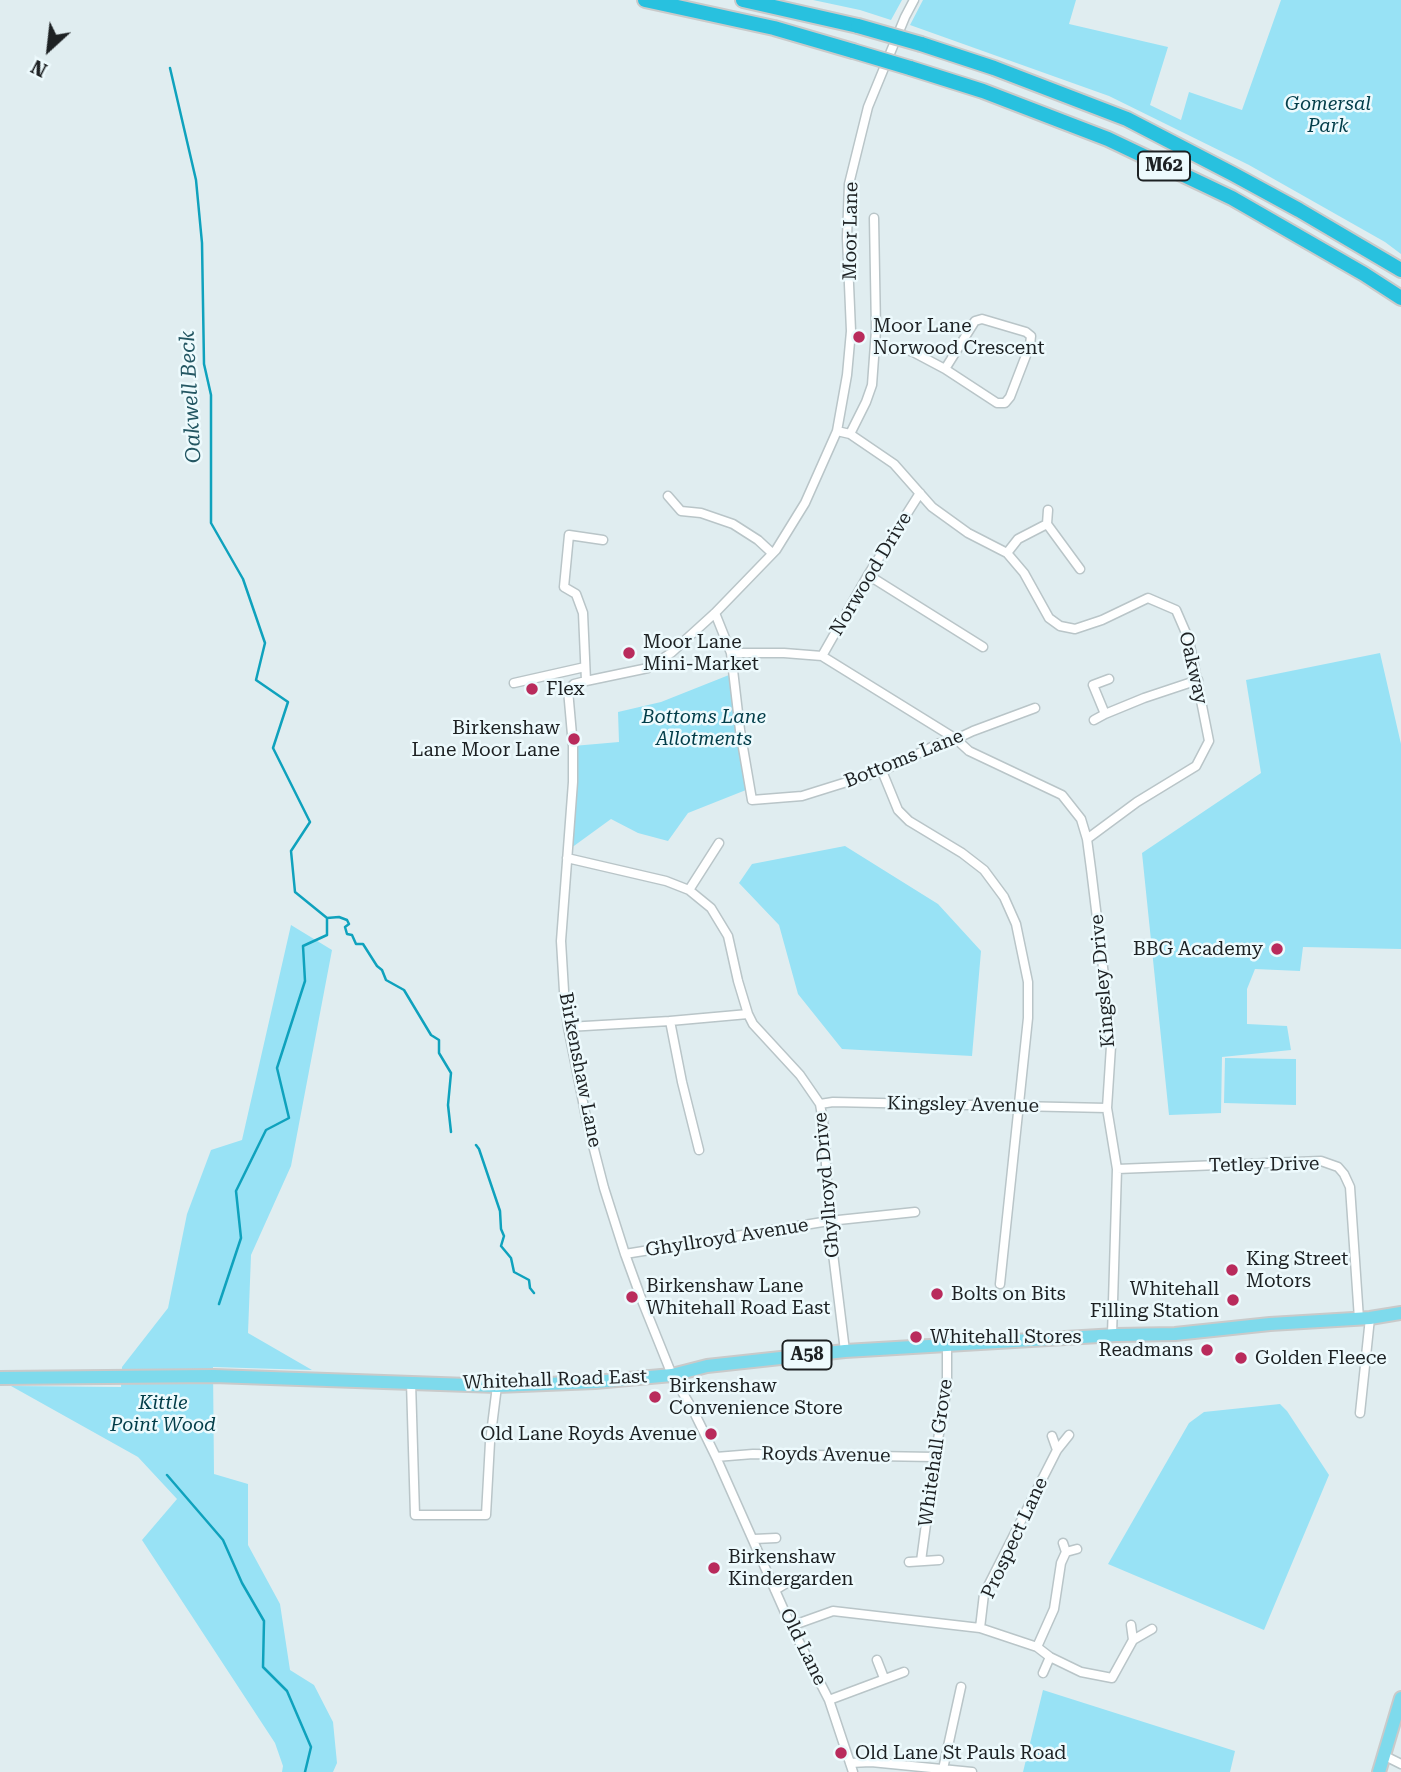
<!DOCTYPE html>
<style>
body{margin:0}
#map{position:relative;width:1401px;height:1772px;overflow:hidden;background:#e0edf0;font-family:"Roboto Serif",serif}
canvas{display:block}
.north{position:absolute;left:14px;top:14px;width:70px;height:70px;-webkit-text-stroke:5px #edfafd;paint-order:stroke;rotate:207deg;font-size:19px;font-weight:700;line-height:28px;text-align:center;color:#1d2123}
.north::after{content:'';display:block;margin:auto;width:24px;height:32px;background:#1d2123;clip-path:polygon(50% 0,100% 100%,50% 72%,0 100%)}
</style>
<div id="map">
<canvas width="1401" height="1772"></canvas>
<div class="north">N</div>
</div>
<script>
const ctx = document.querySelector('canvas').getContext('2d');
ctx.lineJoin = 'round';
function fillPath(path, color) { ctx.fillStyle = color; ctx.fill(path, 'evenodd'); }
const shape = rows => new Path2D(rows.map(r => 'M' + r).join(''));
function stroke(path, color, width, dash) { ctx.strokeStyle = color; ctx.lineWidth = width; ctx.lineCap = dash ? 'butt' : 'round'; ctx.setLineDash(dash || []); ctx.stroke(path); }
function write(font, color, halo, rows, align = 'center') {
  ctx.font = font + ' "Roboto Serif",serif'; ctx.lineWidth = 5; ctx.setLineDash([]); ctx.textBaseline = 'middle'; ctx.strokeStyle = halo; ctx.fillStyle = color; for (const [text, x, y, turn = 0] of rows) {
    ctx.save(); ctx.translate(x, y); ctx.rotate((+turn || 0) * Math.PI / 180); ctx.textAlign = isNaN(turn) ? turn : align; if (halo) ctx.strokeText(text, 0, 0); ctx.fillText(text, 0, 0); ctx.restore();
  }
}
const green = shape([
 [813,0,902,0,891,20,860,10],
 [923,0,1076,0,1069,24,1168,47,1150,105,1181,120,1189,92,1242,110,1281,0,1401,0,1401,254,1385,242,1249,165,1109,96,910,25],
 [1380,653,1401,744,1401,949,1303,947,1300,971,1255,969,1247,989,1247,1024,1287,1026,1291,1050,1222,1057,1221,1113,1169,1115,1142,853,1261,773,1246,680],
 [734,673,751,788,688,813,668,841,638,833,611,819,567,851,573,746,619,742,618,712,661,702],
 [845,846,938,904,981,951,972,1056,842,1049,798,994,779,925,739,883,752,864],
 [291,925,332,950,291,1166,251,1255,248,1333,312,1370,213,1367,214,1474,248,1484,248,1545,280,1604,290,1670,314,1685,333,1722,337,1763,333,1772,282,1772,283,1766,275,1743,142,1540,177,1499,138,1457,11,1386,121,1387,122,1367,168,1308,187,1214,211,1150,242,1140],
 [1225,1058,1296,1059,1296,1105,1224,1103],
 [1280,1404,1287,1411,1329,1475,1264,1630,1108,1564,1189,1423,1204,1412],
 [1043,1690,1235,1751,1230,1772,1023,1772]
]);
const stream = shape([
 [170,68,196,180,202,243,204,364,211,395,211,523,243,579,265,643,256,680,288,702,273,748,310,822,291,851,295,892,327,918],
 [327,918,339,917,347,920,349,924,345,927,347,934,352,935,356,944,363,944,377,966,382,970,386,980,404,990,431,1035,439,1040,439,1053,451,1073,448,1105,451,1132],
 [476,1145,479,1149,500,1211,501,1229,504,1236,501,1246,511,1258,514,1272,529,1280,530,1288,534,1293],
 [219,1304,241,1238,236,1191,266,1130,289,1118,277,1068,305,981,303,946,327,935,327,918],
 [167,1475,223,1540,242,1583,264,1621,263,1667,287,1691,311,1747,305,1772]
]);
const street = shape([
 [875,350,904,349,913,352,945,369,975,321,982,319,1026,332,1031,336,1030,345,1010,397,1005,403,997,403,945,369],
 [837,431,850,434,866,402,872,385,876,330,874,218],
 [850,434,894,464,932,507,968,533,1007,553,1024,573,1049,618,1060,626,1075,629,1102,620,1148,598,1176,610,1189,640,1209,741,1196,766,1137,802,1087,839],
 [668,496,681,511,701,513,733,524,758,540,772,553],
 [1047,524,1048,510],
 [603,540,569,535,564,587,576,594,583,613,586,681,648,668,671,653,715,613,776,550,805,503,837,431,847,375,851,331,847,238,849,184,868,107,905,17,914,0],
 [1007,553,1018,539,1047,524,1080,569],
 [868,575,983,647],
 [715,613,731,653,740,730,752,800,802,796,882,771,940,743,956,739,973,731,1035,708],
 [731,653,784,653,822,656,956,739,969,751,1062,795,1081,819,1087,839,1091,869,1107,1000,1111,1046,1107,1108,1117,1169,1112,1335],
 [822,656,868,575,920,493],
 [1109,679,1093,685,1105,714,1144,698,1198,680],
 [586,681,574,684,568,690,573,746,573,782,561,941,564,991,568,1027,587,1122,604,1188,625,1254,641,1298,672,1375,693,1410,716,1457,791,1626,829,1700,853,1772],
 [514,683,585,667],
 [1094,720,1105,714],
 [882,771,898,810,909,821,962,853,984,870,1004,897,1016,924,1028,982,1028,1018,1000,1284],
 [567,858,666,881,689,890,711,908,728,936,738,981,748,1014],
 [689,890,719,843],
 [670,1021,682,1082,699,1150],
 [568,1027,670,1021,748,1014,753,1024,800,1075,820,1104,824,1127,829,1221,845,1351],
 [820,1104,833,1102,1107,1108],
 [1117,1169,1321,1161,1338,1167,1344,1174,1350,1187,1359,1319],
 [625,1254,829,1221,915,1212],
 [411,1382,415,1515,486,1515,490,1442,497,1386],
 [1360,1413,1370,1318],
 [1052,1436,1057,1450],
 [716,1457,753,1454,935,1457],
 [754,1539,776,1538],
 [1066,1552,1077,1549],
 [921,1561,935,1457,947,1387,947,1345],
 [909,1562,939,1560],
 [775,1590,790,1581,814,1579],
 [1131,1625,1133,1640],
 [791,1626,833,1611,980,1628,1037,1647,1050,1657,1081,1672,1112,1678,1133,1640,1152,1629],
 [980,1628,984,1594,1057,1450,1069,1435],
 [1037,1647,1054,1609,1061,1563,1066,1552,1063,1543],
 [877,1660,884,1678],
 [1043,1673,1050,1657],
 [829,1700,904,1672],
 [1385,1756,1401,1764],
 [850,1763,871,1762,972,1772],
 [943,1769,961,1687]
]);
const primary = shape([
 [0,1378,214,1376,497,1386,595,1382,672,1375,707,1366,845,1351,1116,1335,1175,1334,1270,1324,1370,1318,1401,1313],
 [1379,1772,1401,1698]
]);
const highway = shape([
 [645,0,774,28,853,51],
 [743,0,858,26],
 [921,44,994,68,1127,119,1233,174,1299,210,1401,270],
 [910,68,983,91,1108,139,1232,198,1364,274,1401,298]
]);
const highwayBridge = shape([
 [858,26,921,44],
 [853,51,910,68]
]);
const markers = [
 [859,337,7,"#b92b5c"],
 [629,653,7,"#b92b5c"],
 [532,689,7,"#b92b5c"],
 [574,739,7,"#b92b5c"],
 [1277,949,7,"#b92b5c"],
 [1232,1270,7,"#b92b5c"],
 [937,1294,7,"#b92b5c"],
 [632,1297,7,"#b92b5c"],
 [1233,1300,7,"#b92b5c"],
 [916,1337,7,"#b92b5c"],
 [1207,1350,7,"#b92b5c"],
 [1241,1358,7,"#b92b5c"],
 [655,1397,7,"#b92b5c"],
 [711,1434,7,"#b92b5c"],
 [714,1568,7,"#b92b5c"],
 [841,1753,7,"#b92b5c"]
];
const shields = [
 [1164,166,52],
 [807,1355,49]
];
const shieldNames = [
 ["M62",1164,166],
 ["A58",807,1355]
];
const parkNames = [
 ["Gomersal",1328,104],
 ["Park",1328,126],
 ["Bottoms Lane",704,717],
 ["Allotments",704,739],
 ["Kittle",163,1403],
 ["Point Wood",163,1425]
];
const streetNames = [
 ["Moor Lane",851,231,-89],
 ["Norwood Drive",871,574,-59],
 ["Oakway",1193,668,77],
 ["Bottoms Lane",904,759,-22],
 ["Kingsley Drive",1103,981,-95],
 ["Birkenshaw Lane",580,1070,79],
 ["Kingsley Avenue",963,1105,1],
 ["Tetley Drive",1264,1165,-1],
 ["Ghyllroyd Drive",827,1185,-95],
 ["Ghyllroyd Avenue",727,1238,-9],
 ["Whitehall Road East",555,1380,-2],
 ["Whitehall Grove",936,1453,-82],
 ["Royds Avenue",826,1455,1],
 ["Prospect Lane",1015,1538,-65],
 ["Old Lane",803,1647,64]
];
const poiNames = [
 ["Moor Lane",873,326],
 ["Norwood Crescent",873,348],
 ["Moor Lane",643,642],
 ["Mini-Market",643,664],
 ["Flex",546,689],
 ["Birkenshaw",560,728,"right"],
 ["Lane Moor Lane",560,750,"right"],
 ["BBG Academy",1263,949,"right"],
 ["King Street",1246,1259],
 ["Motors",1246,1281],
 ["Birkenshaw Lane",646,1286],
 ["Whitehall Road East",646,1308],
 ["Whitehall",1219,1289,"right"],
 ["Filling Station",1219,1311,"right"],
 ["Bolts on Bits",951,1294],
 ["Whitehall Stores",930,1337],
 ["Readmans",1193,1350,"right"],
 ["Golden Fleece",1255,1358],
 ["Birkenshaw",669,1386],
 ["Convenience Store",669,1408],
 ["Old Lane Royds Avenue",697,1434,"right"],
 ["Birkenshaw",728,1557],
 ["Kindergarden",728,1579],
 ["Old Lane St Pauls Road",855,1753]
];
const waterNames = [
 ["Oakwell Beck",191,397,-93]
];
fillPath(green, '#98e2f5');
stroke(stream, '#0fa2bd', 2.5);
stroke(street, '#b9c5c8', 11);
stroke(primary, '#c9caca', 16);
stroke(highway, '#c9caca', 18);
stroke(street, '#fff', 8);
stroke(primary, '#7edaec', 12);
stroke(highway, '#28c1df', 14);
stroke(highwayBridge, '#c9caca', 18, []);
stroke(highwayBridge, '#28c1df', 14);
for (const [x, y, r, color] of markers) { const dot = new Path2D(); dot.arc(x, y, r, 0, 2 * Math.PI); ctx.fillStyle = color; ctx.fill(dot); stroke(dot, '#edfafd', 2.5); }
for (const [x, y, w] of shields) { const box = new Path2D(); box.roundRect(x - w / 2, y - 14.5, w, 29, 5); ctx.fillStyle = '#edfafd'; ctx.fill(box); stroke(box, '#1d2123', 2); }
write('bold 18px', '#1d2123', null, shieldNames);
write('italic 19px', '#023d49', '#edfafd', parkNames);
write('19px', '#1d2123', '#edfafd', streetNames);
write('19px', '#1d2123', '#edfafd', poiNames, 'left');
write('italic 21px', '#235662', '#edfafd', waterNames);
</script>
